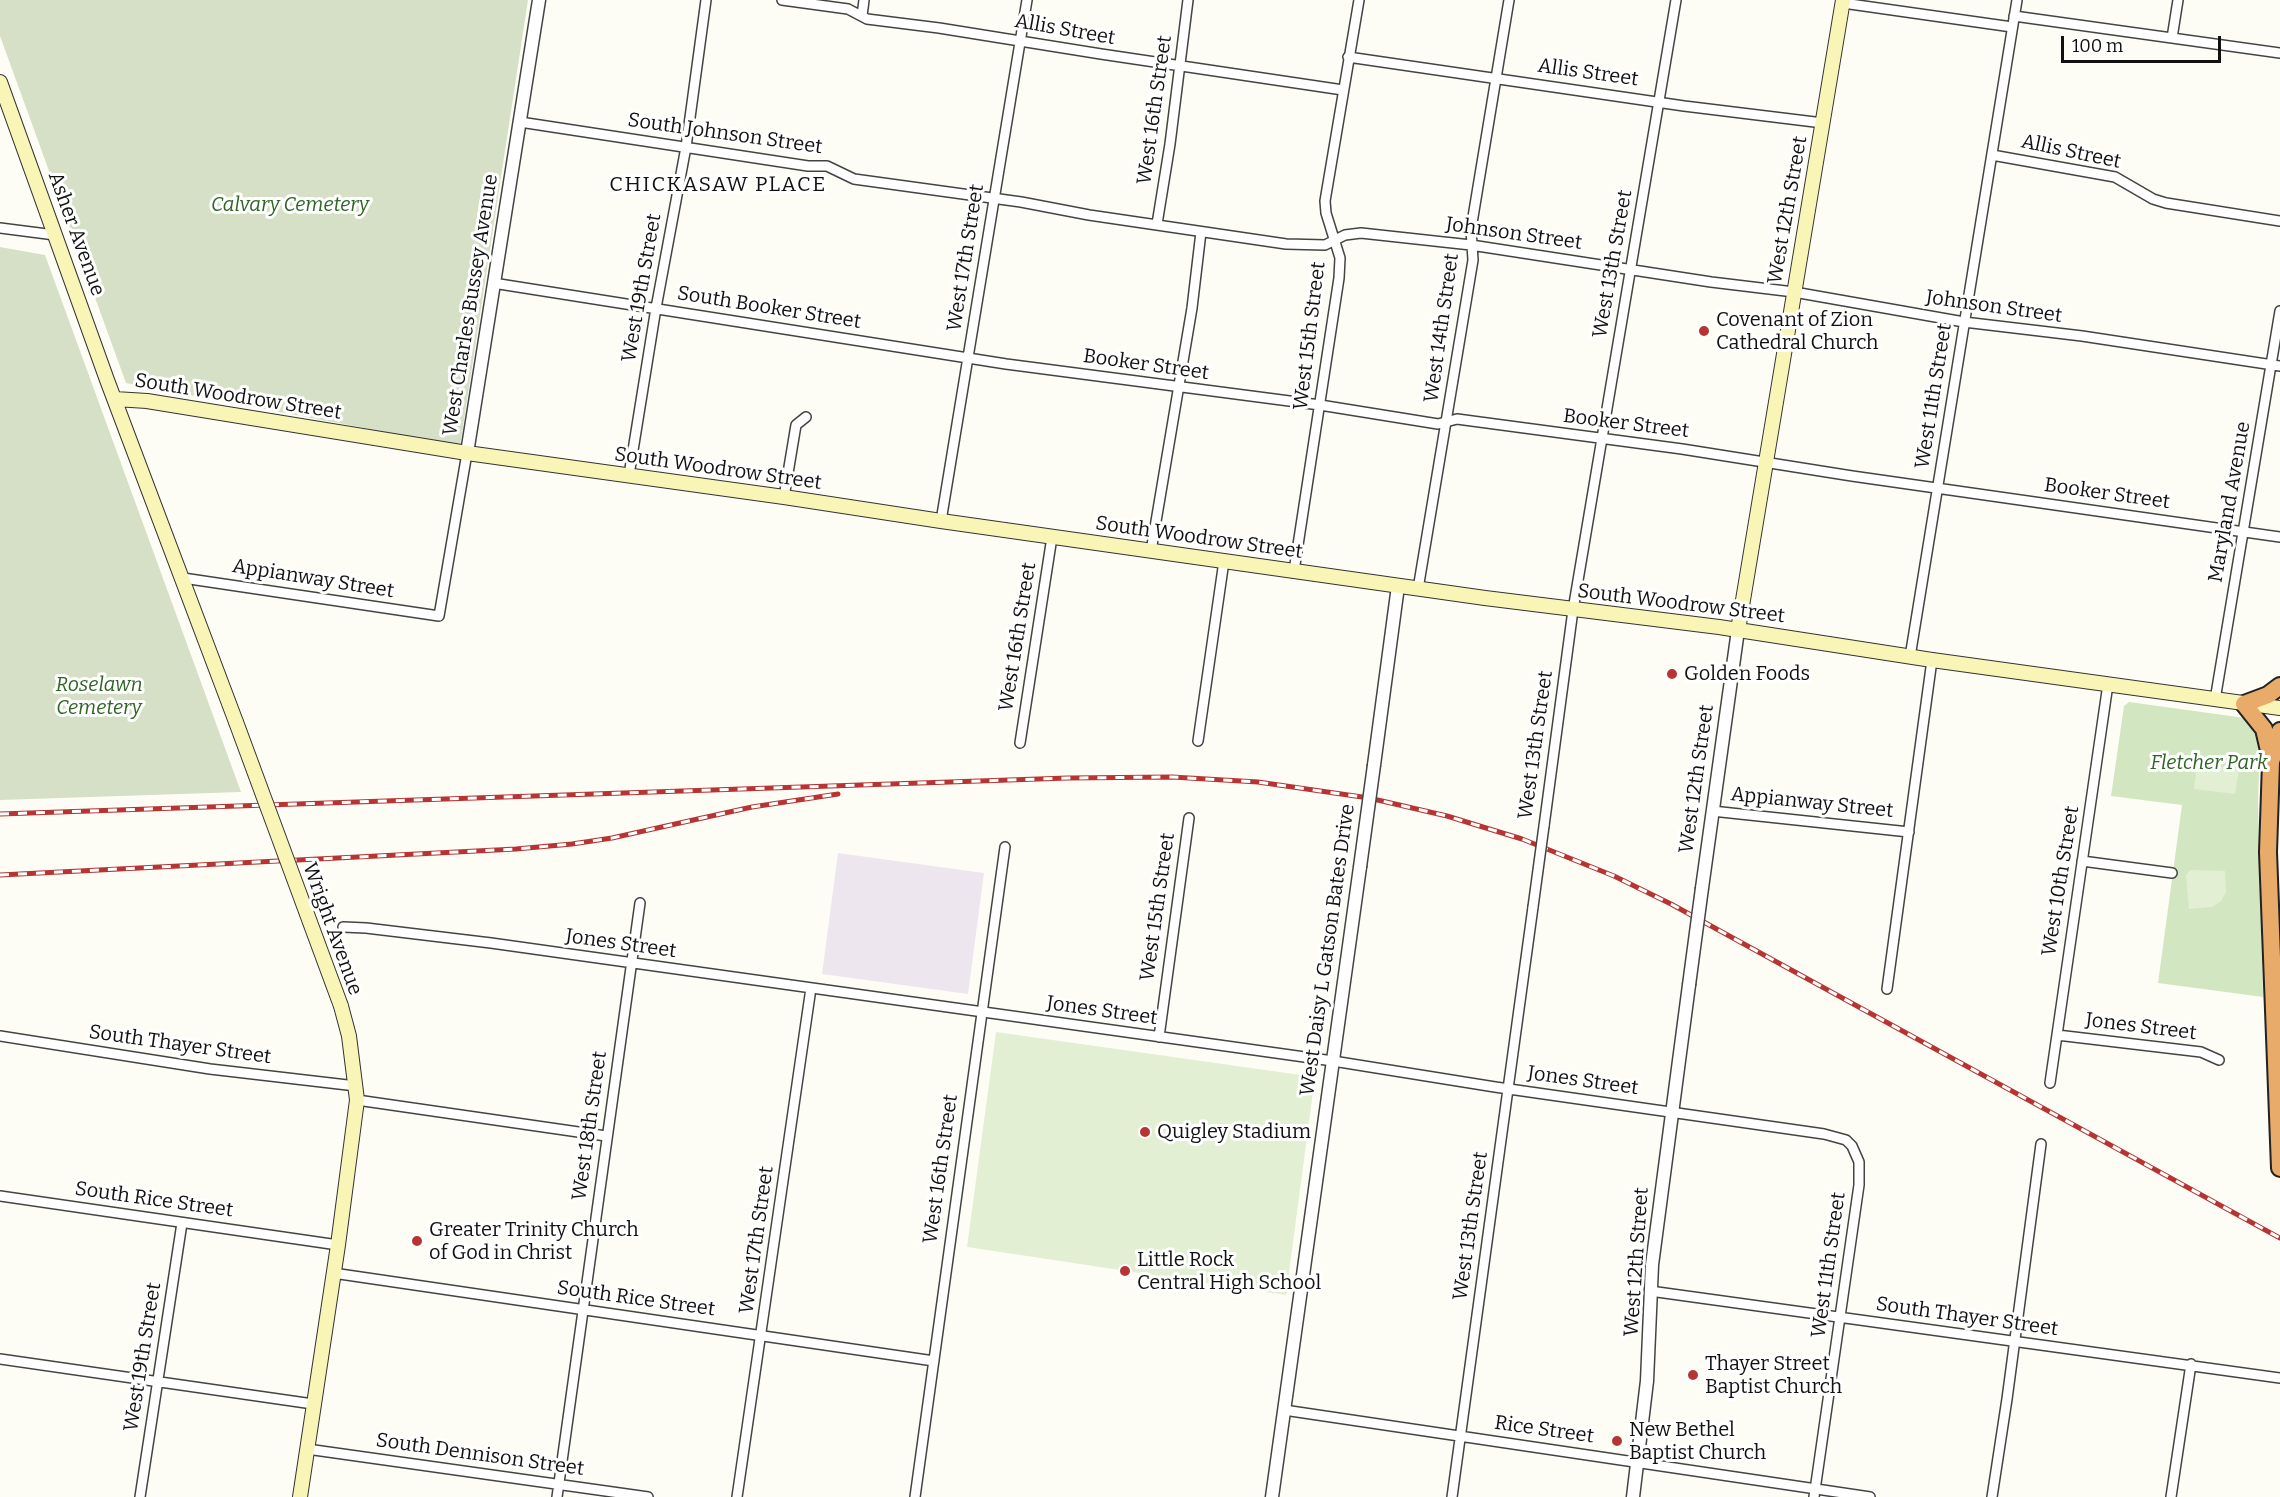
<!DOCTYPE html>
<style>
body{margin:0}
#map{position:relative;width:2280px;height:1497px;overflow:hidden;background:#fefdf5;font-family:Bitter,serif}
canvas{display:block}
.scale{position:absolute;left:2061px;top:36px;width:160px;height:27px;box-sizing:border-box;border:3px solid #111;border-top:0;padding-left:8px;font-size:18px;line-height:21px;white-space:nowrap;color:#111;-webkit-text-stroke:4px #fff;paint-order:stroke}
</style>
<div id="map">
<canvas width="2280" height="1497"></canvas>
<div class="scale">100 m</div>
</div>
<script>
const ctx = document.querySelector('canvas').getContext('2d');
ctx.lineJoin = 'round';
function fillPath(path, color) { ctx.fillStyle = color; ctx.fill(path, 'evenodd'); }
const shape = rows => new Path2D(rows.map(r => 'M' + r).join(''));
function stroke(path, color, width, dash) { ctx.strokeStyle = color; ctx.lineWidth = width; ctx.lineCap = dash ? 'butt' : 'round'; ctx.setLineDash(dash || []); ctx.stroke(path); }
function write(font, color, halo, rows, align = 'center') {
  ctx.font = font + ' Bitter,serif'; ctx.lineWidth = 6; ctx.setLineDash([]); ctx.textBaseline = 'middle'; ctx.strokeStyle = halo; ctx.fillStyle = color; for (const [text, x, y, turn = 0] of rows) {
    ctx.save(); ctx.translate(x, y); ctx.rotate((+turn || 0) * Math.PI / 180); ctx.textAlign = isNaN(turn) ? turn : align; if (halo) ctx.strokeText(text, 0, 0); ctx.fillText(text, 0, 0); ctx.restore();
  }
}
const industrial = shape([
 [838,853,984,873,968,994,822,974]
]);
const green = shape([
 [2129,702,2245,718,2260,742,2258,802,2263,997,2158,983,2182,805,2111,796,2124,706]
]);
const cemetery = shape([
 [0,0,528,0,460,446,126,383,0,36],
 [0,247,45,255,241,792,0,800]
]);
const pitch = shape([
 [2197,764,2239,769,2235,794,2194,789],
 [2190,870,2225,871,2226,892,2221,901,2212,907,2189,909,2186,875],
 [996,1032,1315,1077,1286,1295,967,1247]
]);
const minor = shape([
 [782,0,848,9,867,19,939,28,1101,54,1343,90],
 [1843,3,2012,27],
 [862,16,864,0],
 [2014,16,2280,53],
 [2172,38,2178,0],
 [1348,57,1684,106,1823,123],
 [520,122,808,166,827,166,854,179,1021,202,1089,215,1286,244,1325,245,1345,235,1361,233,1471,245,1711,282,1794,292,1964,322,2082,336,2280,366],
 [1992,155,2115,177,2153,199,2166,203,2280,221],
 [1157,224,1170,144,1188,0],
 [0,228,55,235],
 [493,283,1006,364,1320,405,1438,424,1457,419,1682,449,1852,476,2280,537],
 [629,475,656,308,686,147,706,0],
 [784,497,796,425,806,417],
 [941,521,1027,0],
 [1151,551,1192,308,1201,232],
 [1294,571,1339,278,1340,258,1326,213,1325,201,1359,0],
 [183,578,439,616,467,453],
 [1418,589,1461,332,1473,260,1471,229,1509,0],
 [1910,657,2017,0],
 [2215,700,2280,311],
 [1198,741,1224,561],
 [1020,743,1052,537],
 [1712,811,1909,832],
 [1544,826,1573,610,1676,0],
 [2082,861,2172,873],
 [343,927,366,928,491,943,1333,1061,1495,1087,1824,1134,1846,1140,1852,1146,1859,1162,1859,1185,1814,1497],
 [1887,989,1932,660],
 [2057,1035,2201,1052,2219,1060],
 [0,1036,210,1069,356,1086],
 [1159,1037,1189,818],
 [2050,1083,2108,684],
 [357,1100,606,1136],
 [0,1196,338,1245],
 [333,1273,934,1361],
 [1650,1291,2280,1378],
 [0,1359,313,1404],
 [1284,1410,1870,1497],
 [307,1449,648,1497],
 [140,1497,182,1223],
 [557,1497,640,903],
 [737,1497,811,988],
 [915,1497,1005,847],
 [1452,1497,1533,907],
 [1992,1497,2007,1399,2041,1144],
 [2171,1497,2191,1364]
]);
const tertiary = shape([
 [467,453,539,0],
 [1374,765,1398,586],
 [1702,888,1738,630],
 [1272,1497,1360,867],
 [1633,1497,1647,1381,1652,1265,1689,985]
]);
const secondary = shape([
 [0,82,107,380,236,722],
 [115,399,147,401,467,453,784,497,941,521,1485,598,1719,627,1932,660,2280,708],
 [1738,630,1843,0],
 [300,1497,338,1245,357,1100,349,1036,341,1006]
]);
const motorway = shape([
 [2280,731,2271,762,2268,852,2280,1168],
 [2270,755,2264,729,2244,704,2268,695,2280,686]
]);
const rail = shape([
 [0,814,1068,778,1172,777,1258,782,1369,798,1447,816,1522,839,1614,876,1671,904,2280,1238],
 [0,875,516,849,572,844,612,838,752,807,838,794]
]);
const minorBridge = shape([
 [1533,907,1544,826]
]);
const tertiaryBridge = shape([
 [1360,867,1374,765],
 [1689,985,1702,888]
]);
const secondaryBridge = shape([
 [236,722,341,1006]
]);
const markers = [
 [1704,331,6,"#b63534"],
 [1672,674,6,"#b63534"],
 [1145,1132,6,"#b63534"],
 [417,1241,6,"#b63534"],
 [1125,1271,6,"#b63534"],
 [1693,1375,6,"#b63534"],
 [1617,1441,6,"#b63534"]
];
const streetNames = [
 ["Allis Street",1065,30,10],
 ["Allis Street",1588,73,8],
 ["West 16th Street",1155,110,-82],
 ["South Johnson Street",725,134,8],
 ["Allis Street",2071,152,12],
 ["West 12th Street",1788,210,-80],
 ["Asher Avenue",76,234,70],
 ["Johnson Street",1514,234,8],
 ["West 17th Street",966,258,-81],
 ["West 13th Street",1613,264,-80],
 ["West 19th Street",642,288,-80],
 ["West Charles Bussey Avenue",471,305,-81],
 ["Johnson Street",1994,307,8],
 ["South Booker Street",769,308,9],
 ["West 14th Street",1442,328,-82],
 ["West 15th Street",1310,336,-83],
 ["Booker Street",1146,365,8],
 ["West 11th Street",1934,396,-81],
 ["South Woodrow Street",238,397,9],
 ["Booker Street",1626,424,7],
 ["South Woodrow Street",718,469,8],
 ["Booker Street",2107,494,8],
 ["Maryland Avenue",2230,502,-80],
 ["South Woodrow Street",1199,538,8],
 ["Appianway Street",313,579,9],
 ["South Woodrow Street",1681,604,7],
 ["West 16th Street",1018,637,-81],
 ["West 13th Street",1536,745,-82],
 ["West 12th Street",1697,779,-82],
 ["Appianway Street",1812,803,6],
 ["West 10th Street",2061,881,-81],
 ["West 15th Street",1158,907,-82],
 ["Wright Avenue",332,929,70],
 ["Jones Street",621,944,8],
 ["West Daisy L Gatson Bates Drive",1328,950,-82],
 ["Jones Street",1102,1011,8],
 ["Jones Street",2141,1027,7],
 ["South Thayer Street",180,1045,8],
 ["Jones Street",1583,1081,8],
 ["West 18th Street",590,1126,-82],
 ["West 16th Street",941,1169,-82],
 ["South Rice Street",154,1200,8],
 ["West 13th Street",1471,1226,-82],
 ["West 17th Street",757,1240,-82],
 ["West 12th Street",1637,1262,-86],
 ["West 11th Street",1829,1265,-82],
 ["South Rice Street",636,1299,8],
 ["South Thayer Street",1967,1317,8],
 ["West 19th Street",143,1357,-81],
 ["Rice Street",1544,1430,8],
 ["South Dennison Street",480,1455,8]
];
const parkNames = [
 ["Calvary Cemetery",290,205],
 ["Roselawn",99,685],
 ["Cemetery",99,708],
 ["Fletcher Park",2209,763]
];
const poiNames = [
 ["Covenant of Zion",1716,320],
 ["Cathedral Church",1716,343],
 ["Golden Foods",1684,674],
 ["Quigley Stadium",1157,1132],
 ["Greater Trinity Church",429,1230],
 ["of God in Christ",429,1253],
 ["Little Rock",1137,1260],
 ["Central High School",1137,1283],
 ["Thayer Street",1705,1364],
 ["Baptist Church",1705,1387],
 ["New Bethel",1629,1430],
 ["Baptist Church",1629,1453]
];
const neighbourhoodNames = [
 ["CHICKASAW PLACE",718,185]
];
fillPath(industrial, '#eee6ee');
fillPath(green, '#d2e7c1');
fillPath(cemetery, '#d6e0c6');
fillPath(pitch, '#e3efd2');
stroke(minor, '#444', 12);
stroke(tertiary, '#444', 15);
stroke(secondary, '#333', 16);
stroke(motorway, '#222', 20);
stroke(minor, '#fff', 9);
stroke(tertiary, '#fff', 12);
stroke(secondary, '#f8f5b6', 14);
stroke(motorway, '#e8ab6a', 16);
stroke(rail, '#b63534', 5);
stroke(rail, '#fff', 3, [9]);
stroke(minorBridge, '#444', 12, []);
stroke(tertiaryBridge, '#444', 15, []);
stroke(secondaryBridge, '#333', 16, []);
stroke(minorBridge, '#fff', 9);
stroke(tertiaryBridge, '#fff', 12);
stroke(secondaryBridge, '#f8f5b6', 14);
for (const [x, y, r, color] of markers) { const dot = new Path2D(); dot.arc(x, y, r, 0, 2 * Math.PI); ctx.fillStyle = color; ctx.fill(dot); stroke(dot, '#fff', 2); }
write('20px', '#111', '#fff', streetNames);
write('italic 20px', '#2f6425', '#fff', parkNames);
write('20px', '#111', '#fff', poiNames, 'left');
ctx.letterSpacing = '1.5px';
write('21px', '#111', '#fff', neighbourhoodNames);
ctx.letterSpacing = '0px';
</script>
